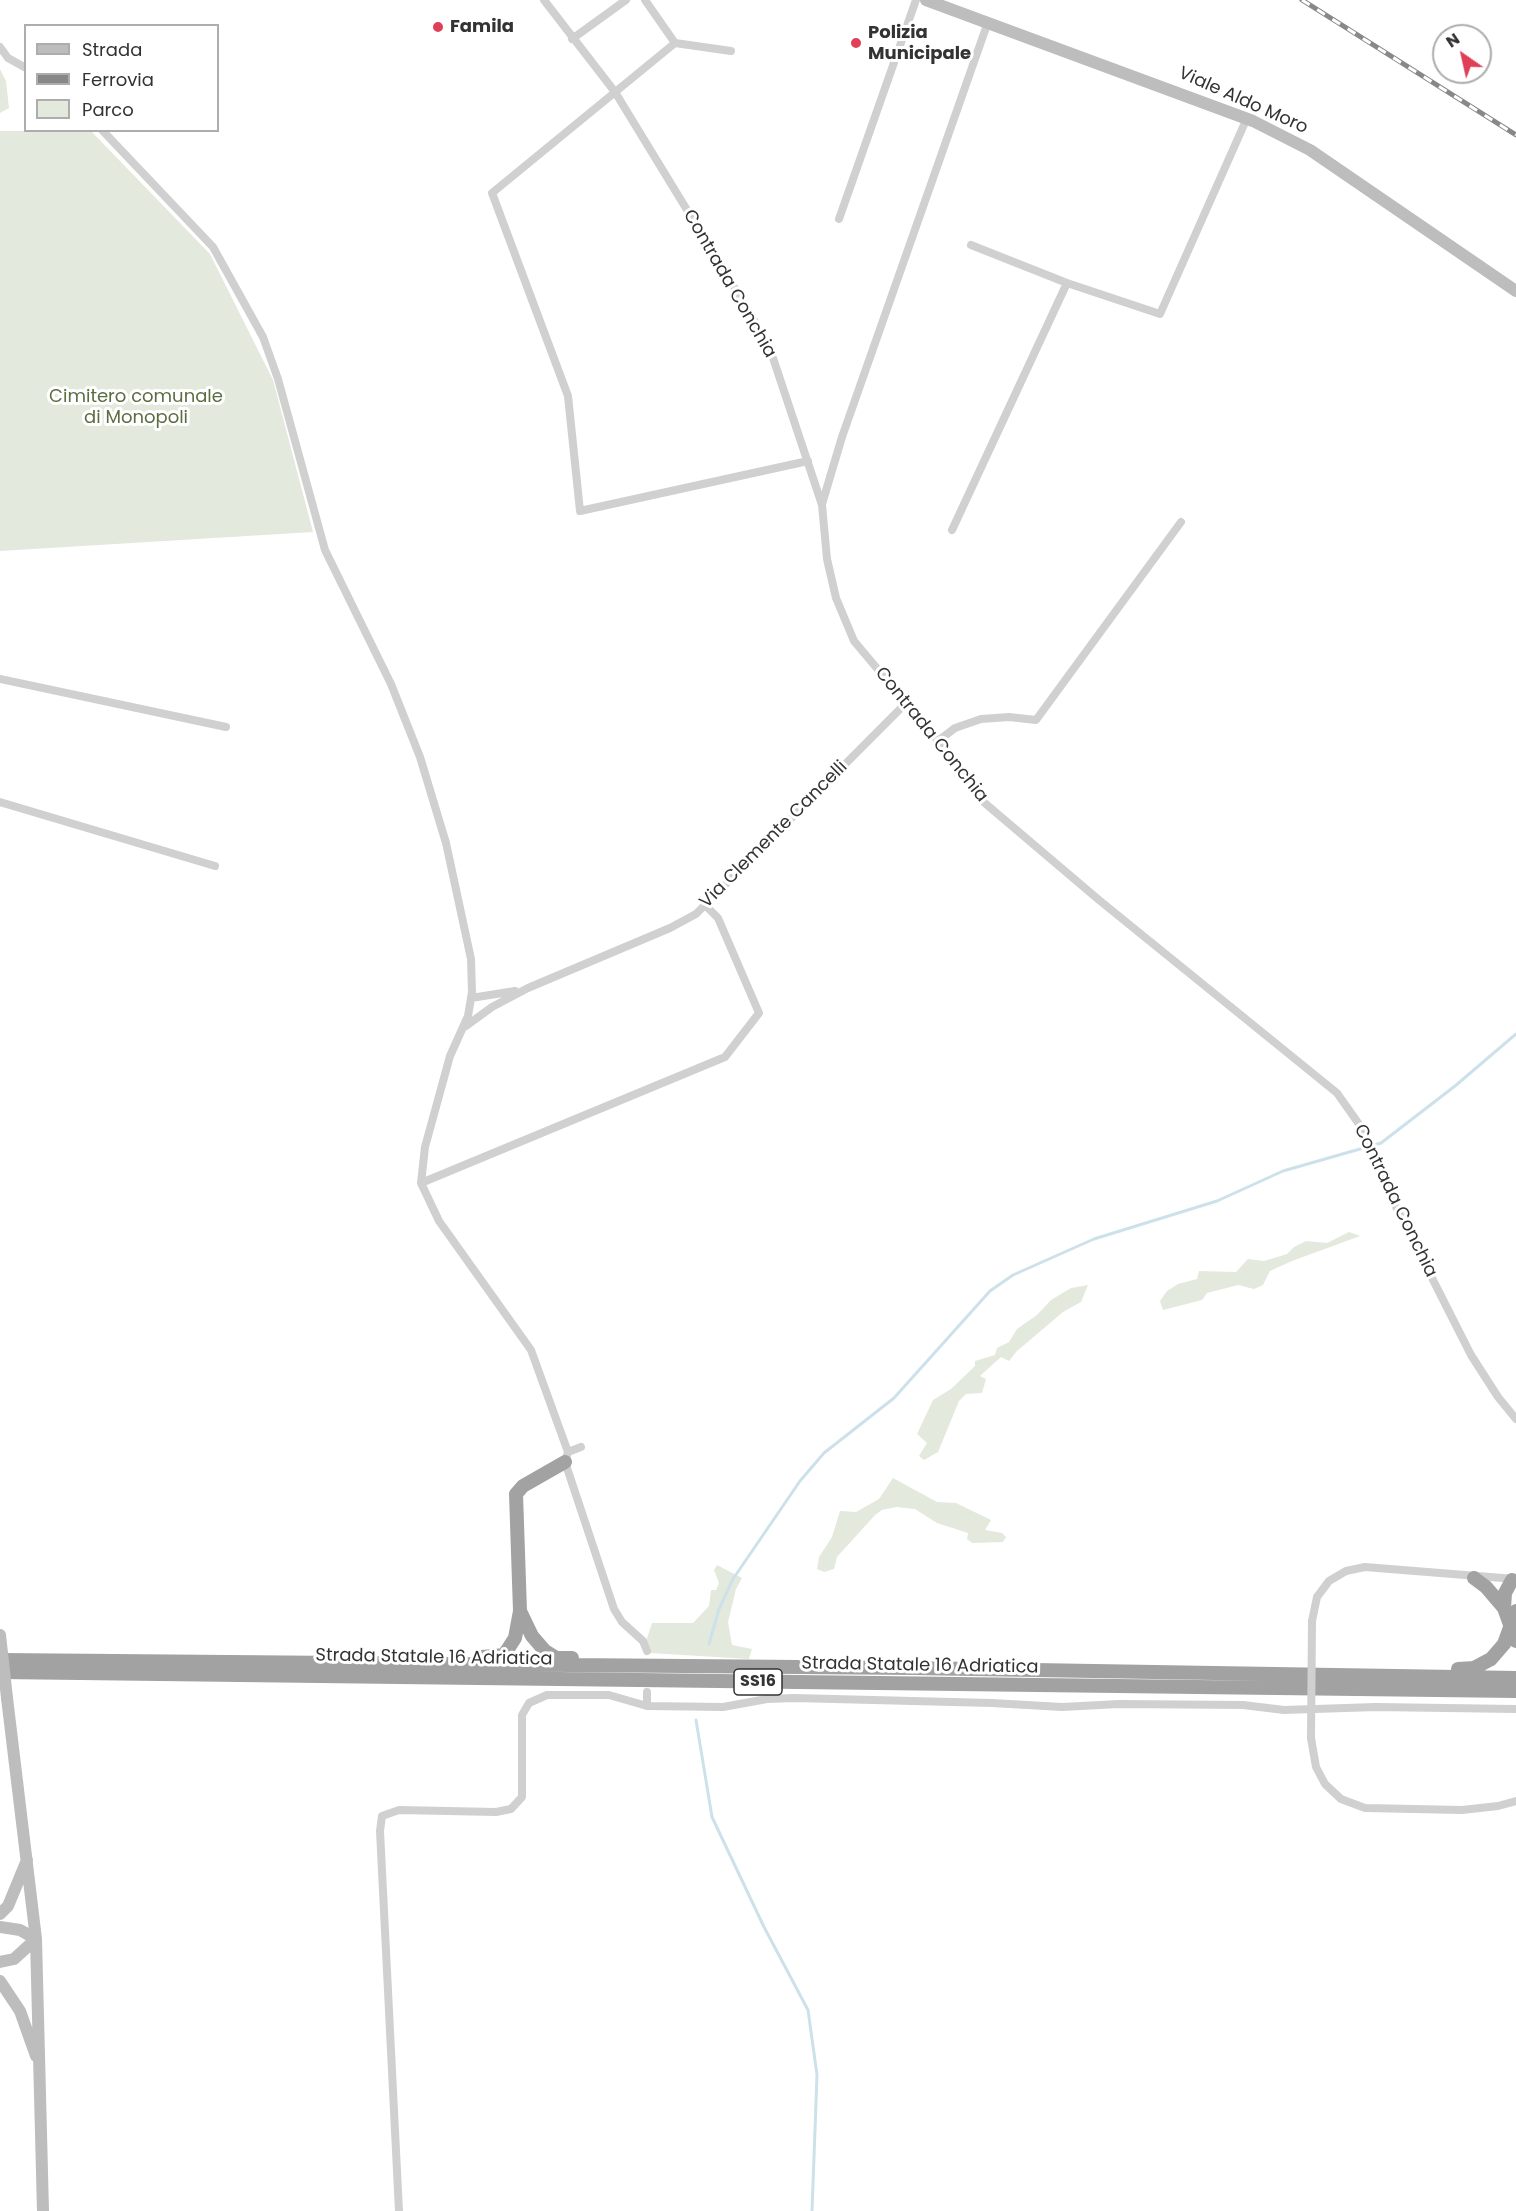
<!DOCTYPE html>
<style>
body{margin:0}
#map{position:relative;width:1516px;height:2211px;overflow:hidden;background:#fff;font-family:Poppins,sans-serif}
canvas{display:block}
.legend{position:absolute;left:24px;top:24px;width:195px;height:108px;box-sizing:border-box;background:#fff;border:2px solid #adadad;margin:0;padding:8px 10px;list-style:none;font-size:18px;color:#333}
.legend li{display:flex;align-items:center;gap:12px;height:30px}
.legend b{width:30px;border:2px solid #adadad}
.north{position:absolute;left:1432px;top:24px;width:60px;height:60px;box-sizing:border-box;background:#fff;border:2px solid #adadad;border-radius:50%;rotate:326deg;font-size:16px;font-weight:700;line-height:24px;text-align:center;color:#333}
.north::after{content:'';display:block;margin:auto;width:21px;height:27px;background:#df3f57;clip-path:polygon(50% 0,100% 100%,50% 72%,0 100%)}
</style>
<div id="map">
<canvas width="1516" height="2211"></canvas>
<ul class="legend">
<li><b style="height:8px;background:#bdbdbd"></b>Strada</li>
<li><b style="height:8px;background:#888"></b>Ferrovia</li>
<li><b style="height:16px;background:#e3e9dc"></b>Parco</li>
</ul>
<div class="north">N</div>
</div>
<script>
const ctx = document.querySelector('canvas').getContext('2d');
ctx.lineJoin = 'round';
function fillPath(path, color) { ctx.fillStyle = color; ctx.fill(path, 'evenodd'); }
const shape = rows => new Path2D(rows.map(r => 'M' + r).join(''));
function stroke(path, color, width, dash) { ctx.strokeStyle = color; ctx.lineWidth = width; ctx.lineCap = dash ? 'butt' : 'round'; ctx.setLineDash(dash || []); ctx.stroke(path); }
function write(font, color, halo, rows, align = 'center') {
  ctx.font = font + ' Poppins,sans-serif'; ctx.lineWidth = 6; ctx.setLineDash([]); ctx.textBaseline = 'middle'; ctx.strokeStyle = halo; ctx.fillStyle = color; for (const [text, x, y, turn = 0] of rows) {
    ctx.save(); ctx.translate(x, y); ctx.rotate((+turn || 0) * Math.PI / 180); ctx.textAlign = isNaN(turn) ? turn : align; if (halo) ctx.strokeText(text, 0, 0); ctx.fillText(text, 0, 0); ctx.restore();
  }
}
const green = shape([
 [0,69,6,81,9,108,0,113],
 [0,131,91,131,210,254,273,380,313,532,0,551],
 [1349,1232,1360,1236,1292,1261,1270,1271,1263,1285,1254,1289,1238,1285,1207,1293,1202,1300,1163,1310,1160,1301,1167,1291,1178,1284,1197,1279,1199,1271,1236,1272,1248,1259,1264,1261,1287,1254,1294,1247,1306,1241,1327,1243],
 [1088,1285,1081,1302,1063,1312,1017,1351,1009,1361,1001,1357,980,1376,986,1379,982,1393,966,1394,959,1401,938,1452,924,1460,919,1456,927,1443,917,1434,933,1400,951,1389,975,1366,975,1361,995,1355,997,1348,1009,1342,1017,1329,1037,1315,1051,1300,1071,1288],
 [893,1478,937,1502,956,1503,991,1520,985,1530,1002,1533,1006,1537,1003,1542,972,1543,967,1539,968,1533,937,1523,915,1509,896,1507,882,1510,875,1515,837,1557,834,1569,824,1572,817,1569,819,1557,832,1537,840,1511,856,1512,879,1499],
 [717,1565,742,1578,736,1589,728,1622,732,1645,752,1649,749,1659,650,1653,646,1641,652,1623,693,1623,709,1606,711,1590,716,1590,719,1583,714,1570]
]);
const stream = shape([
 [709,1644,719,1609,733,1579,800,1481,824,1453,894,1398,990,1291,1013,1275,1094,1239,1217,1201,1283,1171,1381,1143,1455,1086,1516,1034],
 [696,1720,712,1817,764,1927,808,2010,817,2075,812,2211]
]);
const minor = shape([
 [544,0,615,92,753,318,773,358,822,505,827,559,836,598,854,641,938,741,980,799,1099,900,1337,1093,1361,1127,1390,1195,1471,1355,1498,1397,1516,1419],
 [645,0,675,43,731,51],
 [572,39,626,0],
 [675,43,492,193,568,396,580,511,808,461],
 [0,47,8,58,26,68],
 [102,130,213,247,263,337,278,379,325,550,391,684,420,757,446,843,471,959,472,992,468,1016,450,1056,425,1147,421,1183,439,1221,531,1350,568,1452,565,1462,614,1609,622,1622,643,1641,647,1651],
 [839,219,916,0],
 [971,245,1067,283,1160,314,1247,118],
 [822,504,842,437,988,22],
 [952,530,1067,283],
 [0,679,226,727],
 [938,741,955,728,981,719,1009,717,1036,720,1181,522],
 [0,802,215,866],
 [471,998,515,991],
 [466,1026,492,1007,528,988,670,928,696,914,906,703],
 [421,1183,725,1057,759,1013,718,918,705,905],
 [568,1452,581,1447],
 [1312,1621,1317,1597,1329,1581,1346,1571,1365,1567,1515,1579],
 [647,1706,647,1692],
 [1311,1738,1316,1767,1325,1784,1341,1799,1365,1808,1462,1810,1498,1806,1516,1801],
 [399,2211,380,1831,382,1816,399,1810,496,1812,511,1809,522,1797,522,1715,529,1703,547,1695,609,1695,647,1706,723,1707,767,1699,794,1698,992,1703,1062,1707,1119,1704,1243,1705,1284,1710,1376,1707,1516,1709]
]);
const secondary = shape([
 [926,0,1253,121,1310,150,1516,291],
 [7,1698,36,1939,43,2211],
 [0,1914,8,1906,27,1860],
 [0,1927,20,1930,36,1939,14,1959,0,1962],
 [0,1981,20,2011,36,2056]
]);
const trunk = shape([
 [1474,1578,1486,1587,1504,1608,1516,1641],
 [1504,1608,1505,1593,1512,1580],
 [520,1611,532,1636,545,1651,556,1658,572,1658],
 [482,1657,504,1655,515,1638,520,1611,516,1494,523,1486,565,1462],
 [0,1660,913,1668,1516,1678],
 [1458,1669,1474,1668,1491,1659,1504,1644,1516,1611],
 [0,1672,1516,1691]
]);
const rail = shape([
 [1302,0,1516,135]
]);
const minorBridge = shape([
 [1311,1738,1312,1621]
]);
const secondaryBridge = shape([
 [0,1635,7,1698]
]);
const markers = [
 [438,27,6,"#df3f57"],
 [856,43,6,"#df3f57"]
];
const shields = [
 [758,1682,48]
];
const shieldNames = [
 ["SS16",758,1682]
];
const poiNames = [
 ["Famila",450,27],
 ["Polizia",868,33],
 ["Municipale",868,54]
];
const streetNames = [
 ["Viale Aldo Moro",1243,101,24],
 ["Contrada Conchia",729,284,60],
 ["Contrada Conchia",931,735,51],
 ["Via Clemente Cancelli",774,835,-45],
 ["Contrada Conchia",1395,1201,64],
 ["Strada Statale 16 Adriatica",434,1658,1],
 ["Strada Statale 16 Adriatica",920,1666,1]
];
const parkNames = [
 ["Cimitero comunale",136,397],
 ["di Monopoli",136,418]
];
fillPath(green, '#e3e9dc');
stroke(stream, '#cde1eb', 3);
stroke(minor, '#d0d0d0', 8);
stroke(secondary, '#bdbdbd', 12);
stroke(trunk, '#a2a2a2', 14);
stroke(rail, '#888', 5);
stroke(rail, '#fff', 3, [9]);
stroke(minorBridge, '#d0d0d0', 8);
stroke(secondaryBridge, '#bdbdbd', 12);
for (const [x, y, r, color] of markers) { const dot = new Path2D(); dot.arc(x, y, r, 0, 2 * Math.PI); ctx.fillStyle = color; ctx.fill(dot); stroke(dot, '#fff', 2); }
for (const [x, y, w] of shields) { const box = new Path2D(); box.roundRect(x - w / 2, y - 13, w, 26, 4.5); ctx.fillStyle = '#fff'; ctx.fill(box); stroke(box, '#333', 1.5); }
write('bold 16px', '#333', null, shieldNames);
write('bold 18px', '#333', '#fff', poiNames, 'left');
write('18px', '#333', '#fff', streetNames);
write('18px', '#596e41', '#fff', parkNames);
</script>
